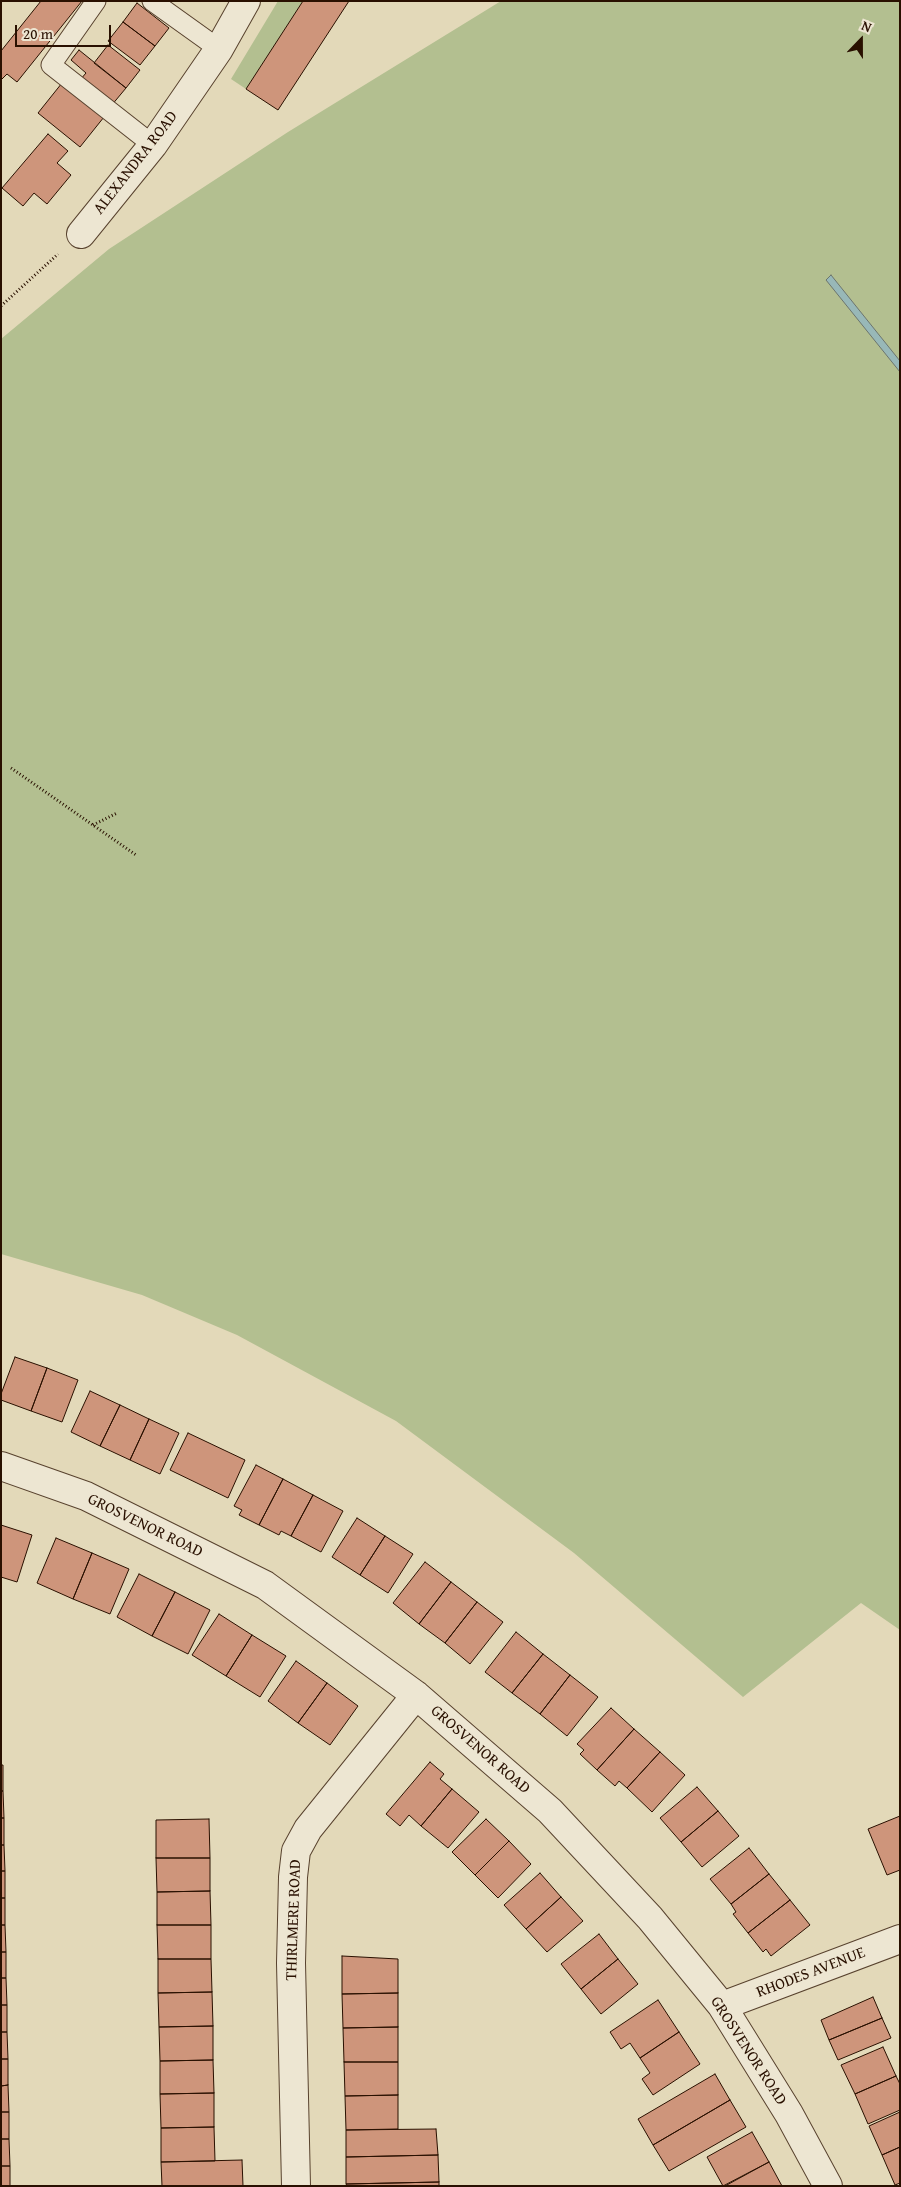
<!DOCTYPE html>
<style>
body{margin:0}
#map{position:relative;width:901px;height:2187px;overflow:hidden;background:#e3d9b9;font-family:"Gentium Book Plus",serif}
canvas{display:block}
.frame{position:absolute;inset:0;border:2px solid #291000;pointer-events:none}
.north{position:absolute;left:836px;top:15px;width:50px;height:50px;-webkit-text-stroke:4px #ede6d2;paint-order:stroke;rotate:22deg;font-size:14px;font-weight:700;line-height:20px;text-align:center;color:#291000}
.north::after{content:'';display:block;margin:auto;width:18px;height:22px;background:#291000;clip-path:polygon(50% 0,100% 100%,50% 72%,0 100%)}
.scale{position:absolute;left:15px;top:25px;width:96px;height:22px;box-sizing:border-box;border:2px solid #291000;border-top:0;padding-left:6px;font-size:15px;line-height:18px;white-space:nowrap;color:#291000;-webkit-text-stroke:4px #ede6d2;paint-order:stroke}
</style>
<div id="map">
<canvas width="901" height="2187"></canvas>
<div class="frame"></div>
<div class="north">N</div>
<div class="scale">20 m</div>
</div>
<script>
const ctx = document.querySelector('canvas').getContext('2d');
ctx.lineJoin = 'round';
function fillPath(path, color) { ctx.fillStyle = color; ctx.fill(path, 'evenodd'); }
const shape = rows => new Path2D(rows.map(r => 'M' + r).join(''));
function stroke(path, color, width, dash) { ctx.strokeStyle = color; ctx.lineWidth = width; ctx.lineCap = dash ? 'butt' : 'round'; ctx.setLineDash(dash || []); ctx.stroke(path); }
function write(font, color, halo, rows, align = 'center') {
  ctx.font = font + ' "Gentium Book Plus",serif'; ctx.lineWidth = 4.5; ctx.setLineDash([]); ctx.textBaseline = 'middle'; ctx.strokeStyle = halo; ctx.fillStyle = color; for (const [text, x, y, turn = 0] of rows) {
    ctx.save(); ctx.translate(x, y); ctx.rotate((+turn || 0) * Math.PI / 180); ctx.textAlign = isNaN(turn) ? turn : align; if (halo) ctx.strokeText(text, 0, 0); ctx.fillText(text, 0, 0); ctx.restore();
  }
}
const green = shape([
 [278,1,303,1,246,89,231,79],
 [501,1,900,1,900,1630,861,1603,743,1697,574,1553,396,1421,237,1335,142,1295,1,1254,1,339,109,249,288,132]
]);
const water = shape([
 [831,275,900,361,900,372,826,280,831,275]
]);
const building = shape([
 [41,1,82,1,17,82,7,74,1,80,1,51,41,1],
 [303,1,349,1,278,110,246,89,303,1],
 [137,3,169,28,155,46,123,22,137,3],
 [123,22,155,46,140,65,108,41,123,22],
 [108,45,140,70,126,88,94,63,108,45],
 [79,50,126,88,111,106,80,80,86,73,71,60,79,50],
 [62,83,104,117,80,147,38,113,62,83],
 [48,134,68,151,57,163,71,175,47,204,34,193,23,206,2,188,48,134],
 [15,1357,47,1368,31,1411,1,1400,1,1394,15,1357],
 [47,1368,78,1380,62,1422,31,1411,47,1368],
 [90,1391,120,1405,100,1446,71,1432,90,1391],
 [120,1405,149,1419,130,1460,100,1446,120,1405],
 [149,1419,179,1433,160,1474,130,1460,149,1419],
 [188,1433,245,1460,228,1498,170,1470,188,1433],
 [256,1465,283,1479,259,1525,239,1515,242,1510,234,1506,256,1465],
 [283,1479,313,1495,291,1536,281,1531,279,1535,259,1525,283,1479],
 [313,1495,343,1511,321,1552,291,1536,313,1495],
 [357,1518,385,1536,360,1575,332,1557,357,1518],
 [1,1525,32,1535,17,1582,1,1577,1,1525],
 [385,1536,413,1554,388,1593,360,1575,385,1536],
 [56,1538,92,1553,73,1599,37,1583,56,1538],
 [92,1553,129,1569,110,1614,73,1599,92,1553],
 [425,1562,451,1582,419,1624,393,1603,425,1562],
 [139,1574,175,1592,152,1636,117,1617,139,1574],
 [451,1582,477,1602,445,1643,419,1624,451,1582],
 [175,1592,210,1610,188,1654,152,1636,175,1592],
 [477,1602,503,1622,470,1664,445,1643,477,1602],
 [219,1614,252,1635,226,1676,192,1655,219,1614],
 [516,1632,543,1654,512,1693,485,1672,516,1632],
 [252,1635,286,1656,260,1697,226,1676,252,1635],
 [543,1654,570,1675,540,1714,512,1693,543,1654],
 [296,1661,327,1683,298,1723,268,1701,296,1661],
 [570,1675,598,1697,567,1736,540,1714,570,1675],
 [327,1683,358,1706,330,1745,298,1723,327,1683],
 [611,1708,634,1729,597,1770,580,1754,584,1750,577,1744,611,1708],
 [634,1729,660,1752,627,1788,619,1781,615,1786,597,1770,634,1729],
 [660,1752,685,1775,652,1812,627,1788,660,1752],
 [430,1762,444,1774,440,1779,452,1789,421,1826,409,1815,400,1826,386,1814,430,1762],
 [1,1765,3,1765,3,1791,1,1791,1,1765],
 [697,1787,718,1811,681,1842,660,1818,697,1787],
 [452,1789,479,1812,448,1848,421,1826,452,1789],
 [1,1791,3,1791,4,1818,1,1818,1,1791],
 [718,1811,739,1836,702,1867,681,1842,718,1811],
 [900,1816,900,1870,887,1875,868,1829,900,1816],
 [1,1818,4,1818,4,1845,1,1845,1,1818],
 [209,1819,210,1858,156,1858,156,1820,209,1819],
 [486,1819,509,1841,475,1875,452,1852,486,1819],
 [509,1841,531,1864,498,1898,475,1875,509,1841],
 [1,1845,4,1845,5,1871,1,1871,1,1845],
 [749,1848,769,1874,731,1904,710,1879,749,1848],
 [156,1858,210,1858,210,1891,157,1892,156,1858],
 [1,1871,5,1871,5,1898,1,1898,1,1871],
 [540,1873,561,1897,526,1929,504,1905,540,1873],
 [769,1874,790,1900,748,1933,733,1914,736,1912,731,1904,769,1874],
 [210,1891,211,1925,157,1925,157,1892,210,1891],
 [561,1897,583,1921,547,1952,526,1929,561,1897],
 [1,1898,5,1898,5,1925,1,1925,1,1898],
 [790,1900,810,1925,771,1956,766,1949,763,1952,748,1933,790,1900],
 [1,1925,5,1925,6,1952,1,1952,1,1925],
 [157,1925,211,1925,211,1959,158,1959,157,1925],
 [599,1934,618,1959,581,1989,561,1964,599,1934],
 [1,1952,6,1952,6,1978,1,1978,1,1952],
 [342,1956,398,1959,398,1993,342,1994,342,1956],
 [158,1959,211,1959,212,1992,158,1993,158,1959],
 [618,1959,638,1984,601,2014,581,1989,618,1959],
 [1,1978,6,1978,7,2005,1,2005,1,1978],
 [212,1992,213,2026,159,2027,158,1993,212,1992],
 [398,1993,398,2027,343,2028,342,1994,398,1993],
 [873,1997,882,2018,829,2040,821,2020,873,1997],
 [658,2000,679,2032,640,2058,630,2043,621,2049,610,2032,658,2000],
 [1,2005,7,2005,7,2032,1,2032,1,2005],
 [882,2018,891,2038,838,2060,829,2040,882,2018],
 [213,2026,213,2060,160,2061,159,2027,213,2026],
 [398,2027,398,2062,344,2062,343,2028,398,2027],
 [1,2032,7,2032,8,2059,1,2059,1,2032],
 [679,2032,700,2064,653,2095,642,2079,650,2073,640,2058,679,2032],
 [883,2047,896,2076,855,2094,841,2065,883,2047],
 [1,2059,8,2059,8,2085,1,2086,1,2059],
 [213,2060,214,2093,160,2094,160,2061,213,2060],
 [344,2062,398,2062,398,2095,345,2096,344,2062],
 [715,2074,730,2100,653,2145,638,2119,715,2074],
 [896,2076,900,2084,900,2110,868,2124,855,2094,896,2076],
 [8,2085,9,2112,1,2112,1,2086,8,2085],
 [214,2093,214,2127,161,2128,160,2094,214,2093],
 [398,2095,398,2129,346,2130,345,2096,398,2095],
 [730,2100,746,2127,669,2171,653,2145,730,2100],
 [1,2112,9,2112,9,2139,1,2139,1,2112],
 [900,2112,900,2147,882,2155,869,2126,900,2112],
 [214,2127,215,2161,161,2162,161,2128,214,2127],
 [436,2129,438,2155,346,2157,346,2130,436,2129],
 [752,2132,769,2162,723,2186,707,2157,752,2132],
 [1,2139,9,2139,10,2166,1,2166,1,2139],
 [900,2147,900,2183,895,2185,882,2155,900,2147],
 [438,2155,439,2182,346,2184,346,2157,438,2155],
 [242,2160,243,2186,162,2186,161,2162,242,2160],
 [769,2162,782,2186,725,2186,769,2162],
 [1,2166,10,2166,10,2186,1,2186,1,2166],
 [439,2182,439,2186,347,2186,346,2184,439,2182]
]);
const path = shape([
 [1,306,58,254],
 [11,768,136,855],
 [93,825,117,813]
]);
const service = shape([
 [96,1,51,65,153,145],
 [152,1,219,49]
]);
const minor = shape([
 [81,234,153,145,219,49,246,1],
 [1,1466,86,1496,265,1585,416,1695,550,1811,650,1918,722,2006,789,2114,828,2186],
 [722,2006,900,1939],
 [296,2186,291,1963,293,1877,296,1851,308,1829,416,1695]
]);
const streetNames = [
 ["ALEXANDRA ROAD",136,163,-52],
 ["GROSVENOR ROAD",145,1526,26],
 ["GROSVENOR ROAD",480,1750,41],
 ["THIRLMERE ROAD",294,1920,-88],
 ["RHODES AVENUE",811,1973,-21],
 ["GROSVENOR ROAD",748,2051,57]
];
fillPath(green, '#b3bf90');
fillPath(water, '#98b8b8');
stroke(water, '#6c756e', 1);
fillPath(building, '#ce957b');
stroke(building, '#291000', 1);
stroke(service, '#58422e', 21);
stroke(minor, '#58422e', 30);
stroke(path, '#291000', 3, [1, 2.5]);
stroke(service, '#ede6d2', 19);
stroke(minor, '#ede6d2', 28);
write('16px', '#291000', '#ede6d2', streetNames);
</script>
